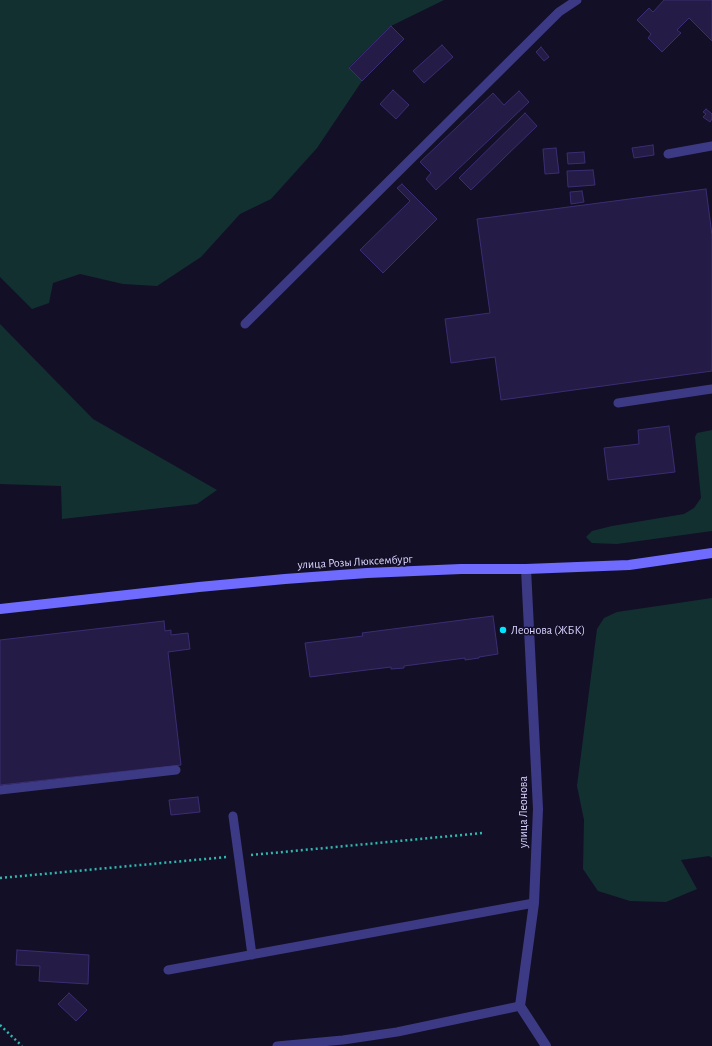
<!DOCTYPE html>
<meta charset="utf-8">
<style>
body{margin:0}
canvas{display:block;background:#130f26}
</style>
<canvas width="712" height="1046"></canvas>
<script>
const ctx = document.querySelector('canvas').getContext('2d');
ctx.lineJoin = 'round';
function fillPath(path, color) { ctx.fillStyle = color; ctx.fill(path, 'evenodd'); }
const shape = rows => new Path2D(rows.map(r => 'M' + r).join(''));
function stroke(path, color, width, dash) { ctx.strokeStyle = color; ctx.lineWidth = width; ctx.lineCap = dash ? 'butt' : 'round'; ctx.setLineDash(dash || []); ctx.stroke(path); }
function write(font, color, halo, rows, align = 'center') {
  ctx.font = font + ' "Alegreya Sans",sans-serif'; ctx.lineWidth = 3; ctx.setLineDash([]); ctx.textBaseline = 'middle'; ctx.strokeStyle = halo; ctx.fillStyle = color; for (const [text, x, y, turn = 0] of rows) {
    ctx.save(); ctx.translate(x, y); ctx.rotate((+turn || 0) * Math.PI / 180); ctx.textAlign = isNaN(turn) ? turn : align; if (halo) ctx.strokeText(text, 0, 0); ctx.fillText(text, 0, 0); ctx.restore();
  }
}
const green = shape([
 [0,0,444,0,391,26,349,67,362,81,317,148,271,199,240,214,201,257,157,286,123,284,80,274,53,283,49,303,32,309,0,277],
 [0,324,93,419,217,490,197,504,62,519,61,486,0,484],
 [712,430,712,531,617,544,592,543,586,537,592,531,612,526,684,514,694,508,701,498,695,437,697,433],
 [712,598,712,858,709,856,681,860,697,889,666,902,630,901,598,891,583,869,584,820,577,786,597,629,604,618,617,612]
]);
const building = shape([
 [664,0,712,0,712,41,689,18,677,30,681,33,662,52,648,38,651,34,637,20,649,8,653,12,664,0],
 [391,26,404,39,362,81,349,68,391,26],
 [442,45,453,57,424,83,413,71,442,45],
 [541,47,549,57,544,61,536,52,541,47],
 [393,90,409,105,396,119,380,104,393,90],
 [519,91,529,102,436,190,426,179,431,173,420,162,493,93,504,105,519,91],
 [706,109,712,114,712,119,710,122,703,117,706,114,703,112,706,109],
 [525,113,537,126,471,190,459,178,525,113],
 [653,145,654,155,634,158,632,148,653,145],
 [556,148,559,173,545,174,543,149,556,148],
 [584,152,585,163,568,164,567,153,584,152],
 [593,170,595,185,568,187,567,171,593,170],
 [402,184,437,219,383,273,360,250,410,201,397,188,402,184],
 [706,189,712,235,712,371,501,400,495,357,451,363,445,319,490,313,477,219,706,189],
 [582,191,584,202,571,204,570,192,582,191],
 [669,426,675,472,608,480,604,448,639,444,638,430,669,426],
 [493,616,498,654,479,657,479,658,465,660,465,658,404,666,404,668,391,669,391,667,310,677,305,643,363,636,362,633,493,616],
 [164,621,165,631,171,630,171,635,188,633,190,649,168,652,181,765,0,785,0,640,164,621],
 [198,797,200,812,171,815,169,800,198,797],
 [17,950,89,955,88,984,39,981,40,966,16,965,17,950],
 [69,993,87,1010,76,1021,58,1004,69,993]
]);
const path = shape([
 [251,855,483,833],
 [0,878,227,857],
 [0,1025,22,1046]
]);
const lane = shape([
 [668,154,712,146],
 [245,324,559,12,577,0],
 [618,403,712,389],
 [0,790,176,770],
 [233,816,252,955],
 [168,970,534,903],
 [277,1046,343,1040,397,1032,520,1006]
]);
const street = shape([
 [526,569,538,809,534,903,520,1006,546,1046]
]);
const secondary = shape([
 [0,609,199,587,285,579,367,573,461,569,526,569,629,565,712,553]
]);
const markers = [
 [503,630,4,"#00e5ff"]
];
const streetNames = [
 ["улица Розы Люксембург",355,562,-3],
 ["улица Леонова",523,812,-90]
];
const poiNames = [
 ["Леонова (ЖБК)",511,630]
];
fillPath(green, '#12302f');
fillPath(building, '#241b47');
stroke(building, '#3b2d73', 1);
stroke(path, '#2fb8b0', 2.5, [2, 3]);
stroke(lane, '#3d3a85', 9);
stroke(street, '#3d3a85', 10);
stroke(secondary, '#6f6bff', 10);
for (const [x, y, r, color] of markers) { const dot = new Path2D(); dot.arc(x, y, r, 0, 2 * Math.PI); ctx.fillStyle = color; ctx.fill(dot); stroke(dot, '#130f26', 1.5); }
write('12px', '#d9d4ff', '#130f26', streetNames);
write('12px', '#d9d4ff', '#130f26', poiNames, 'left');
</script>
